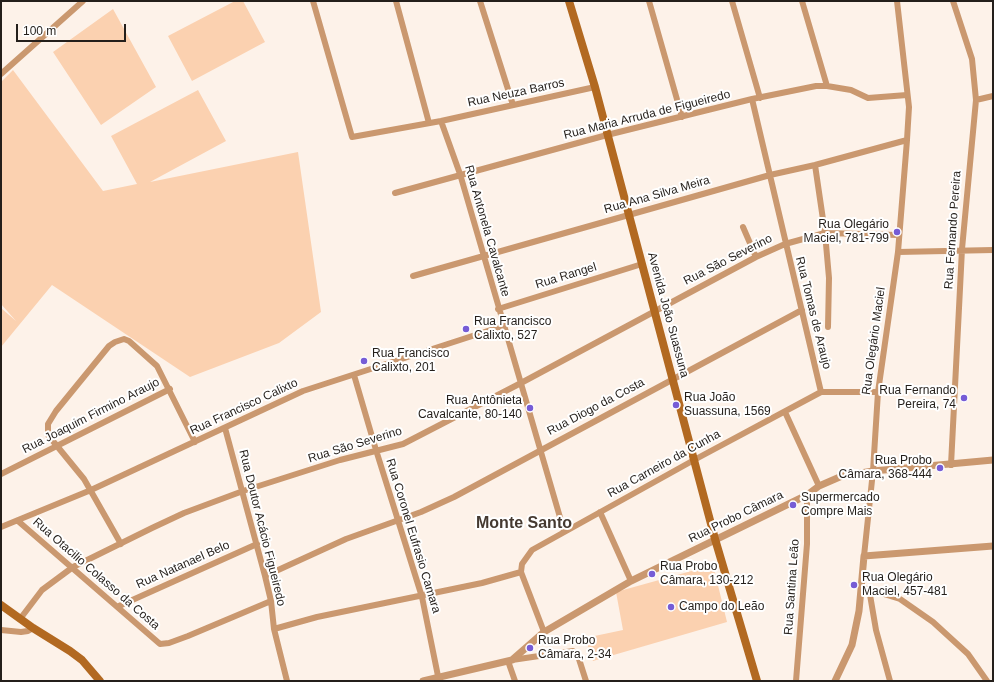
<!DOCTYPE html>
<meta charset="utf-8">
<style>
body{margin:0}
#map{position:relative;width:994px;height:682px;overflow:hidden;background:#fdf2e9;font-family:Arial,sans-serif}
canvas{display:block}
.frame{position:absolute;inset:0;border:2px solid #241f1b;pointer-events:none}
.scale{position:absolute;left:16px;top:24px;width:110px;height:18px;box-sizing:border-box;border:2px solid #241f1b;border-top:0;padding-left:5px;font-size:12px;line-height:14px;white-space:nowrap;color:#241f1b;-webkit-text-stroke:3px #fff;paint-order:stroke}
</style>
<div id="map">
<canvas width="994" height="682"></canvas>
<div class="frame"></div>
<div class="scale">100 m</div>
</div>
<script>
const ctx = document.querySelector('canvas').getContext('2d');
ctx.lineJoin = 'round';
function fillPath(path, color) { ctx.fillStyle = color; ctx.fill(path, 'evenodd'); }
const shape = rows => new Path2D(rows.map(r => 'M' + r).join(''));
function stroke(path, color, width, dash) { ctx.strokeStyle = color; ctx.lineWidth = width; ctx.lineCap = dash ? 'butt' : 'round'; ctx.setLineDash(dash || []); ctx.stroke(path); }
function write(font, color, halo, rows, align = 'center') {
  ctx.font = font + ' Arial,sans-serif'; ctx.lineWidth = 4; ctx.setLineDash([]); ctx.textBaseline = 'middle'; ctx.strokeStyle = halo; ctx.fillStyle = color; for (const [text, x, y, turn = 0] of rows) {
    ctx.save(); ctx.translate(x, y); ctx.rotate((+turn || 0) * Math.PI / 180); ctx.textAlign = isNaN(turn) ? turn : align; if (halo) ctx.strokeText(text, 0, 0); ctx.fillText(text, 0, 0); ctx.restore();
  }
}
const green = shape([
 [235,1,243,1,265,42,192,81,168,36],
 [113,9,156,87,101,125,53,52],
 [13,70,103,191,137,184,111,136,198,90,226,141,150,182,298,152,321,312,279,343,190,377,52,285,1,347,1,308,16,321,1,304,1,82],
 [713,565,727,622,593,661,585,638,623,630,616,592]
]);
const minor = shape([
 [313,1,352,137,441,121,595,87],
 [396,1,429,123],
 [480,1,513,105],
 [649,1,682,117],
 [732,1,760,98],
 [802,1,827,86],
 [1,74,83,1],
 [752,99,821,392],
 [976,100,993,96],
 [441,121,460,174,564,531],
 [815,165,825,233,829,278,828,327],
 [395,193,607,135,752,99,816,86,827,86,851,90,868,98,907,95],
 [743,227,756,257],
 [898,252,993,250],
 [413,276,770,175,815,165,907,140],
 [498,309,642,264],
 [354,375,376,450,422,597,439,681],
 [785,412,819,486],
 [225,428,265,576,271,601,274,629,287,681],
 [951,465,962,249,976,100,972,59,953,1],
 [1,474,170,389],
 [600,512,631,581],
 [18,521,160,644,169,643,188,636,271,601],
 [1,527,91,490,303,391,503,326],
 [121,544,84,479,48,435,48,424,56,411,109,346,115,342,124,339,129,341,157,366,195,442],
 [864,556,873,471,878,392,898,252,907,140,909,107,897,1],
 [265,576,346,539,421,512,454,497,802,310],
 [861,587,900,599,933,622,968,654,987,681],
 [869,589,876,630,890,681],
 [119,606,257,544],
 [20,619,42,590,73,567,152,528,184,513,243,491,340,460,403,444,521,383,756,257,785,244,825,233,898,235],
 [274,629,317,617,482,583,521,572],
 [1,630,21,632,28,631,33,628],
 [544,632,521,572,522,564,532,550,694,460,821,392,878,392],
 [512,660,573,651,578,656,586,681],
 [508,661,515,681],
 [796,681,807,544,807,495]
]);
const tertiary = shape([
 [423,681,512,660,544,632,631,581,807,495,819,486,842,476,873,471,993,460],
 [835,681,852,645,859,611,864,556,993,546]
]);
const secondary = shape([
 [569,1,595,87,715,539,757,681],
 [1,605,33,628,70,651,82,660,100,681]
]);
const markers = [
 [897,232,4,"#765cd6"],
 [466,329,4,"#765cd6"],
 [364,361,4,"#765cd6"],
 [964,398,4,"#765cd6"],
 [676,405,4,"#765cd6"],
 [530,408,4,"#765cd6"],
 [940,468,4,"#765cd6"],
 [793,505,4,"#765cd6"],
 [652,574,4,"#765cd6"],
 [854,585,4,"#765cd6"],
 [671,607,4,"#765cd6"],
 [530,648,4,"#765cd6"]
];
const streetNames = [
 ["Rua Neuza Barros",516,93,-12],
 ["Rua Maria Arruda de Figueiredo",647,115,-14],
 ["Rua Ana Silva Meira",657,195,-16],
 ["Rua Fernando Pereira",953,230,-86],
 ["Rua Antonela Cavalcante",487,231,74],
 ["Rua São Severino",728,260,-27],
 ["Rua Rangel",566,276,-17],
 ["Rua Tomas de Araujo",813,313,76],
 ["Avenida João Suassuna",668,315,75],
 ["Rua Olegário Maciel",874,341,-82],
 ["Rua Francisco Calixto",244,407,-25],
 ["Rua Diogo da Costa",596,407,-28],
 ["Rua Joaquim Firmino Araujo",91,416,-27],
 ["Rua São Severino",355,445,-17],
 ["Rua Carneiro da Cunha",664,464,-29],
 ["Rua Probo Câmara",736,517,-26],
 ["Rua Doutor Acácio Figueiredo",262,528,76],
 ["Rua Coronel Eufrasio Camara",413,536,73],
 ["Rua Natanael Belo",183,565,-24],
 ["Rua Otacilio Colasso da Costa",96,574,41],
 ["Rua Santina Leão",792,587,-86]
];
const poiNames = [
 ["Rua Olegário",889,225,"right"],
 ["Maciel, 781-799",889,239,"right"],
 ["Rua Francisco",474,322],
 ["Calixto, 527",474,336],
 ["Rua Francisco",372,354],
 ["Calixto, 201",372,368],
 ["Rua Fernando",956,391,"right"],
 ["Pereira, 74",956,405,"right"],
 ["Rua João",684,398],
 ["Suassuna, 1569",684,412],
 ["Rua Antônieta",522,401,"right"],
 ["Cavalcante, 80-140",522,415,"right"],
 ["Rua Probo",932,461,"right"],
 ["Câmara, 368-444",932,475,"right"],
 ["Supermercado",801,498],
 ["Compre Mais",801,512],
 ["Rua Probo",660,567],
 ["Câmara, 130-212",660,581],
 ["Rua Olegário",862,578],
 ["Maciel, 457-481",862,592],
 ["Campo do Leão",679,607],
 ["Rua Probo",538,641],
 ["Câmara, 2-34",538,655]
];
const districtNames = [
 ["Monte Santo",524,524]
];
fillPath(green, '#fbd1b0');
stroke(minor, '#ca986f', 6);
stroke(tertiary, '#ca986f', 7);
stroke(secondary, '#b26921', 8);
for (const [x, y, r, color] of markers) { const dot = new Path2D(); dot.arc(x, y, r, 0, 2 * Math.PI); ctx.fillStyle = color; ctx.fill(dot); stroke(dot, '#fff', 1.5); }
write('12px', '#241f1b', '#fff', streetNames);
write('12px', '#241f1b', '#fff', poiNames, 'left');
write('bold 16px', '#453a31', '#fff', districtNames);
</script>
